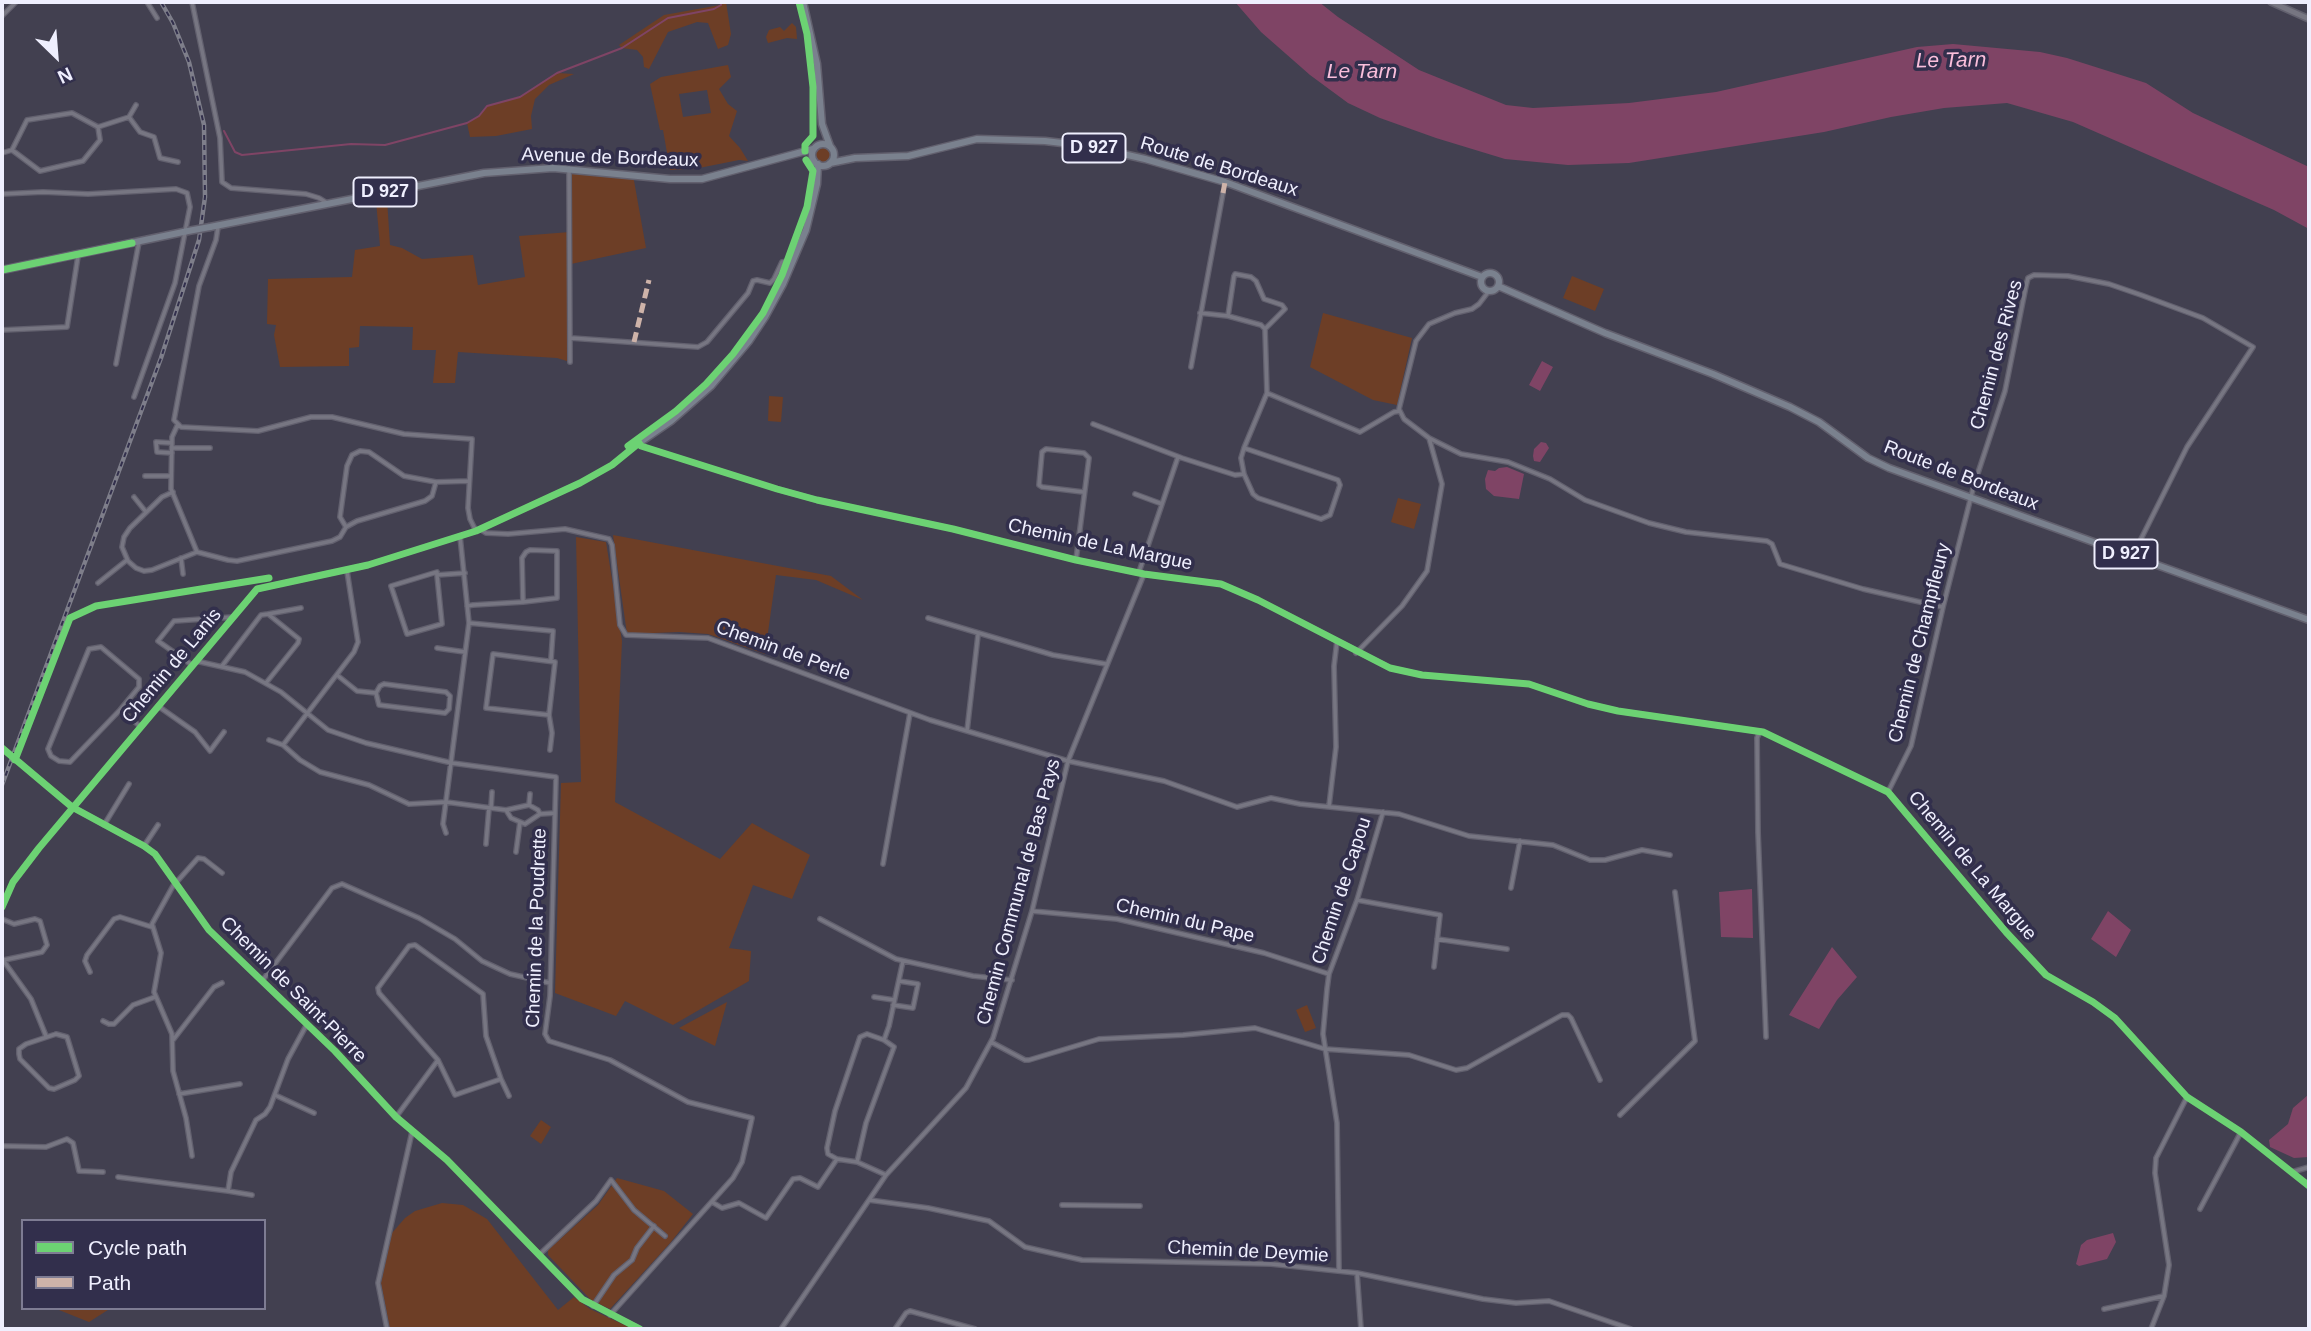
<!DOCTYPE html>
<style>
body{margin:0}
#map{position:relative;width:2311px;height:1331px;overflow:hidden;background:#424050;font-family:Helvetica,sans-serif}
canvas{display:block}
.frame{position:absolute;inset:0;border:4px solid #efeffe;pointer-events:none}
.legend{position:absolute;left:21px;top:1219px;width:245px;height:91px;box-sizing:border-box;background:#322f4c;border:2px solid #7e7c93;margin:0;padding:9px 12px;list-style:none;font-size:21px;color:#efeffe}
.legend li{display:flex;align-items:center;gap:14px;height:35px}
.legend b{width:35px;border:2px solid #7e7c93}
.north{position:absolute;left:21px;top:21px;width:70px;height:70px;-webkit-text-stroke:5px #322f4c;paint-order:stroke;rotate:155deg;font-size:19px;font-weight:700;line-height:28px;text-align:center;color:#efeffe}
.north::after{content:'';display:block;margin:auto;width:24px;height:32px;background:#efeffe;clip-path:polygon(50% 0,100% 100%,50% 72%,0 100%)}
</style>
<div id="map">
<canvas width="2311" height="1331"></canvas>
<div class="frame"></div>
<ul class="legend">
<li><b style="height:9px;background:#6cd273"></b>Cycle path</li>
<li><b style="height:9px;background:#ceb3a9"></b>Path</li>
</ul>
<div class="north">N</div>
</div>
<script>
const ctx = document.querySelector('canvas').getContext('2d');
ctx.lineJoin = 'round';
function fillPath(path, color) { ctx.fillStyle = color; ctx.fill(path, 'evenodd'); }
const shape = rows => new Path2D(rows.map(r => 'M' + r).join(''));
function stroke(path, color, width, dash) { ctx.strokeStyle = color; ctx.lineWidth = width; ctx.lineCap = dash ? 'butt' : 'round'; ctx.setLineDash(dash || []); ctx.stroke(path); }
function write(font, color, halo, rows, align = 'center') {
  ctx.font = font + ' Helvetica,sans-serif'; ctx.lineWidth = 7; ctx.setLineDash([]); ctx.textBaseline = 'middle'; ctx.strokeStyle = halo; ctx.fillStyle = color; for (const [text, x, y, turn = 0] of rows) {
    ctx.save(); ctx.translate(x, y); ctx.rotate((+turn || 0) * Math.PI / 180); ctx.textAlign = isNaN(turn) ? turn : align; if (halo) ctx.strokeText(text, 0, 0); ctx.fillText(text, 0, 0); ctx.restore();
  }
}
const green = shape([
 [720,2,726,2,731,34,728,45,718,49,708,23,697,22,668,32,649,69,644,67,643,57,637,50,622,48,619,45,664,15,720,5],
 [792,23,796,27,797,39,787,38,768,43,766,37,769,30,780,27,784,31],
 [728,65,731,77,719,89,728,104,737,111,729,136,740,148,748,161,739,160,699,168,670,170,663,130,660,130,650,84,661,77],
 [707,90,711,113,683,117,679,94],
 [557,73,574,74,549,85,535,99,531,116,532,129,496,136,470,137,467,123,479,116,487,106,520,97],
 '815 156a8 8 0 1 1 16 0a8 8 0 1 1-16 0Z',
 [569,168,633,175,646,248,571,264,570,362,557,358,458,352,455,383,433,383,436,350,412,350,413,327,360,326,359,347,349,348,349,366,280,367,274,335,276,325,267,324,268,279,352,277,355,250,380,246,376,201,387,199,390,245,402,248,422,259,473,255,478,285,525,277,519,236,570,232],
 [1572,276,1604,289,1595,311,1563,298],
 [1323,313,1412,338,1397,405,1373,400,1310,367],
 [769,396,783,397,781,422,768,421],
 [1398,498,1421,504,1414,529,1391,522],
 [613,535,831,576,863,600,816,580,776,575,765,654,708,634,679,632,627,634],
 [576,537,606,542,622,641,615,802,720,859,752,823,810,855,792,899,753,885,729,948,751,951,749,981,673,1025,625,1001,616,1016,555,993,561,783,581,782],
 [727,1002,715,1046,679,1028],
 [1307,1005,1316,1028,1305,1032,1296,1010],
 [541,1120,551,1127,541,1144,530,1136],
 [617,1178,664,1191,693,1214,671,1242,610,1309,591,1300,548,1255,548,1250,598,1205],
 [442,1203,463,1205,487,1219,558,1310,574,1297,590,1309,633,1329,390,1329,381,1283,392,1233,405,1218,415,1211],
 [54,1308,111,1308,89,1322]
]);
const water = shape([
 [1235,2,1319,2,1338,17,1419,70,1506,105,1533,108,1629,103,1716,92,1917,47,1953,44,2040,52,2067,58,2146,83,2193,113,2309,167,2309,229,2274,210,2073,122,2007,103,1944,108,1891,117,1824,132,1629,163,1568,165,1505,159,1436,138,1380,118,1348,103,1310,75,1261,32],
 [1542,361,1553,367,1540,391,1529,385],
 [1541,442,1546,443,1549,448,1540,462,1534,461,1533,456,1534,449],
 [1507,467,1524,474,1519,499,1494,496,1486,489,1485,479,1488,470,1495,471,1499,468],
 [1752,889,1753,938,1721,937,1719,892],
 [2108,911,2131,930,2116,957,2091,939],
 [1832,947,1857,977,1837,1000,1819,1029,1789,1015],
 [2308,1095,2309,1157,2294,1158,2270,1147,2269,1140,2288,1124,2293,1108],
 [2113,1233,2116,1242,2107,1259,2079,1266,2076,1264,2081,1245,2087,1240]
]);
const stream = shape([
 [224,131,235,152,242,155,351,144,385,145,467,123,479,116,487,106,520,97,557,73,622,48,668,18,714,9,721,5,721,2]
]);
const minor = shape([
 [147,2,157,18],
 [192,2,220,138,222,182,231,188,306,194,319,198,327,203],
 [2,16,16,2],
 [136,105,129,117,140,132,154,137,160,158,178,162],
 [12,150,27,120,72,113,98,127],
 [2,153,12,150,40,171,83,161,100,140,98,127,129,117],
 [569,168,570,362],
 [2,194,43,192,88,194,176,189,187,193,190,207,175,283,134,397],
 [218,227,216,240,199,286,174,420,181,427,258,431,311,417,332,417,404,434,472,439,468,508,470,519,476,531],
 [1200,313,1228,316,1261,325,1265,329,1267,393,1360,432,1394,412,1400,411],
 [1228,316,1234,276,1235,274,1251,277,1256,281,1264,299,1282,305,1285,309,1265,329],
 [2,330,67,327,78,256],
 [571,338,698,347,707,342,748,293,753,281,757,280,770,283,774,279,782,262,791,261],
 [116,364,139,242],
 [1191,367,1223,193],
 [178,424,172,437,171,489,197,552,228,560,237,561,332,541,340,537,346,527,357,521,425,501,432,496,436,482],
 [1093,424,1182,458,1235,475,1244,474],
 [1429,438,1461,454,1508,462,1550,479,1585,500,1649,523,1686,532,1767,541,1772,544,1780,564,1863,589,1942,607],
 [172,448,210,448],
 [1244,448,1338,480,1340,485,1330,515,1321,519,1258,498,1253,494,1244,474,1241,458,1244,448,1267,393],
 [172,453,157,452,156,442,172,443],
 [145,476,171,476],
 [173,492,162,497,130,528,124,537,122,547,128,561,136,568,144,571,152,570,197,552],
 [1135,494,1162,504],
 [134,497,146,512],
 [346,527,340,517,347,466,352,455,360,451,369,452,404,476,436,482,469,481],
 [480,529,486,533,508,534,565,529,609,539,612,545,620,625,626,635,708,638,930,720,1068,761,1164,781,1237,807,1271,798,1300,804,1399,814,1469,836,1553,845,1590,860,1605,860,1642,850,1670,855],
 [181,558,183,574],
 [1076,560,1089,458,1084,453,1046,449,1042,452,1039,485,1042,487,1083,492],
 [1139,572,1178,457],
 [437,575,442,624,407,634,391,586,437,572,437,575,465,573],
 [98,583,127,560],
 [467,606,473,605,523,602,557,598,557,551,530,550,526,552,522,558,523,602],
 [268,614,301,608],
 [928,618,1053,655,1106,664],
 [469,623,553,631,551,659],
 [437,648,465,652],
 [1356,653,1402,606,1427,571,1442,484,1429,438,1404,419,1399,409,1416,341,1429,324,1455,313,1472,309,1479,304,1489,291],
 [493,654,555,662,549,715,486,708,493,654],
 [196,661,245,672,281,692,328,730,366,743,452,763,556,777,550,996,545,1034,549,1041,610,1060,688,1102,752,1118,742,1162,733,1178,610,1315],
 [192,665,158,641,174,621,233,617],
 [222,666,261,615,268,614,299,639,298,643,266,683],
 [337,675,357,691,376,693],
 [384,684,446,692,450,696,449,709,445,713,379,705,376,693,380,686,384,684],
 [158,706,195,732,210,751,224,732],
 [120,710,70,762,59,761,51,756,48,749,89,649,101,647,139,679,139,687,120,710,141,727],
 [549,715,552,733,550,750],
 [967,731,978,635],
 [1760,731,1757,738,1758,832,1766,1037],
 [269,740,283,745,300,760,320,772,369,785,409,804,446,802,506,810,511,818,525,824,540,814,555,813],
 [283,745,354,652,358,642,347,571],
 [2,748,72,807,144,846,155,854,209,930,335,1051,396,1117,447,1160,582,1299,640,1329],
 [1888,792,1911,746,1943,607,1974,485,2005,391,2026,286,2028,278,2034,275,2068,276,2109,284,2141,295,2203,318,2253,347,2187,447,2132,557],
 [529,805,530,794],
 [1329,806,1336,747,1334,666,1337,641],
 [491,808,492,792],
 [506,810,529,805,538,810,540,814],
 [104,825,129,784],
 [446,833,443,824,469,623,460,536],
 [486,844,489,808],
 [144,846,158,825],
 [516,852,520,822],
 [883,864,910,713],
 [1511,888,1520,841],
 [1357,900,1440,915,1434,967],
 [2,907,13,882,39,848,257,589,368,565,476,531,580,483,612,465,639,443,641,446,777,489,817,500,953,529,1076,560,1144,574,1221,584,1258,600,1390,668,1422,675,1529,684,1588,704,1618,711,1763,732,1888,792,2006,932,2046,975,2093,1002,2115,1018,2187,1097,2241,1132,2309,1186],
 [1032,911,1117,919,1264,953,1329,974],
 [2,919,14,924,35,919,40,921,47,945,42,952,4,960],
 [820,919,896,959,973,976,1012,980],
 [1437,939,1507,949],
 [3,960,31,999,46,1036],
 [90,972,85,961,87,955,114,919,120,917,152,927],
 [262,981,332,888,342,884,419,918,455,939,482,961,510,974,550,983],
 [874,997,894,1000],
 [893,1005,913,1008,918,984,899,981],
 [103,1021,109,1024,114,1024,133,1005,155,997],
 [56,1034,67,1037,79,1076,75,1080,54,1089,49,1088,20,1059,19,1054,19,1049,26,1044,56,1034],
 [173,1040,214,987,222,983],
 [884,1040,889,1026,903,961],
 [991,1042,1025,1060,1029,1060,1099,1039,1183,1035,1255,1028,1325,1049,1409,1055,1456,1070,1467,1068,1562,1015,1568,1015,1571,1018,1600,1080],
 [501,1079,509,1096],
 [179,1094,240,1084],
 [275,1095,314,1113],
 [1620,1115,1695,1041,1675,892],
 [396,1117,438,1060,455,1095,501,1079,486,1036,483,994,415,945,409,946,378,988,379,993,438,1060],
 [2,1146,46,1147,67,1139,73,1143,79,1171,103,1172],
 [192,1156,186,1118,173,1071,172,1034,154,992,161,953,152,924,173,886,198,858,204,859,222,873],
 [857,1162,866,1123,894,1047,884,1040,867,1034,860,1037,835,1111,827,1148,828,1154,837,1159,857,1162,886,1175],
 [2292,1172,2309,1167],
 [118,1177,228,1191,231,1172,256,1120,265,1114,270,1107,288,1059,307,1024],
 [228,1191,252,1195],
 [869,1200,928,1208,989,1221,1025,1247,1082,1260,1271,1264,1357,1273,1483,1299,1516,1303,1549,1301,1631,1329],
 [712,1202,722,1208,739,1203,766,1218,793,1179,800,1178,818,1187,837,1159],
 [1062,1205,1140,1206],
 [2200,1209,2241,1132],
 [540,1254,596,1201,611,1180,634,1210,665,1236],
 [1339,1271,1337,1123,1323,1034,1327,989,1329,974,1357,900,1383,812],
 [1357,1273,1361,1329],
 [593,1306,614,1275,632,1260,637,1248,654,1226],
 [2104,1309,2164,1296,2169,1265,2155,1173,2156,1158,2187,1097],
 [387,1329,378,1283,412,1132],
 [781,1329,886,1175,966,1088,993,1038,1032,911,1068,761,1144,574],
 [895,1329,906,1313,910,1311,975,1329],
 [2151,1329,2164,1296]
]);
const secondary = shape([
 [2271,2,2309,19]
]);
const primary = shape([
 [803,2,817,64,822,124,830,146],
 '812 155a11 11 0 1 1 22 0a11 11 0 1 1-22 0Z',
 [830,163,855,158,908,156,977,139,1045,141,1088,146,1145,159,1225,182,1482,277],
 [210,227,484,173,553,168,670,179,702,179,813,149],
 [2,270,188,231],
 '1481 282a9 9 0 1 1 18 0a9 9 0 1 1-18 0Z',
 [1498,286,1605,333,1713,374,1790,407,1819,422,1868,458,1889,468,2309,620],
 [639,443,671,421,711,386,749,341,765,317,783,284,806,230,817,184,818,164]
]);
const rail = shape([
 [2,785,161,358,199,240,205,197,204,125,189,62,173,23,161,2]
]);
const primaryBridge = shape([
 [188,231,210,227]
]);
const quiet = shape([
 [1223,193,1225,182],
 [634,342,649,280]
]);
const cycleway = shape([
 [799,2,807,34,813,87,813,136,805,145,805,151],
 [2,270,132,243],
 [628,446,676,411,706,384,733,354,763,313,782,275,807,207,813,171,806,160],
 [2,748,72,807,144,846,155,854,209,930,335,1051,396,1117,447,1160,582,1299,640,1329],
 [15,760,70,618,96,606,269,578],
 [2,907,13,882,39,848,257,589,368,565,476,531,580,483,612,465,639,443,641,446,777,489,817,500,953,529,1076,560,1144,574,1221,584,1258,600,1390,668,1422,675,1529,684,1588,704,1618,711,1763,732,1888,792,2006,932,2046,975,2093,1002,2115,1018,2187,1097,2241,1132,2309,1186]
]);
const shields = [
 [1094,148,63],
 [385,192,63],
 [2126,554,63]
];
const shieldNames = [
 ["D 927",1094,148],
 ["D 927",385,192],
 ["D 927",2126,554]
];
const streetNames = [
 ["Avenue de Bordeaux",610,158,2],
 ["Route de Bordeaux",1219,167,17],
 ["Chemin des Rives",1997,355,-75],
 ["Route de Bordeaux",1961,476,21],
 ["Chemin de La Margue",1100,545,12],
 ["Chemin de Champfleury",1920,643,-76],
 ["Chemin de Perle",783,651,20],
 ["Chemin de Lanis",172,666,-50],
 ["Chemin de La Margue",1972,866,50],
 ["Chemin de Capou",1342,891,-72],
 ["Chemin Communal de Bas Pays",1019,892,-75],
 ["Chemin du Pape",1185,921,13],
 ["Chemin de la Poudrette",537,928,-88],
 ["Chemin de Saint-Pierre",293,990,45],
 ["Chemin de Deymie",1248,1252,3]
];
const waterNames = [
 ["Le Tarn",1951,61,-1],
 ["Le Tarn",1362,72]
];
fillPath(green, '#6d3e26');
fillPath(water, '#7f4465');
stroke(stream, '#7f4465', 2);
stroke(minor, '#62606e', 6);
stroke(secondary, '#62606e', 8);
stroke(primary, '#62606e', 9);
stroke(minor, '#777682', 3.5);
stroke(secondary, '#777682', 5);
stroke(primary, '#7a818e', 6);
stroke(rail, '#7e7e8a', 4.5);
stroke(rail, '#322f4c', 2, [5]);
stroke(primaryBridge, '#62606e', 9, []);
stroke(primaryBridge, '#7a818e', 6);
stroke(quiet, '#ceb3a9', 5, [10, 5]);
stroke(cycleway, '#6cd273', 7);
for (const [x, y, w] of shields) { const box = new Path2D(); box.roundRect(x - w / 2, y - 14.5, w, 29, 5); ctx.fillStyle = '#322f4c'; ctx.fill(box); stroke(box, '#efeffe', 2); }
write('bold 18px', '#efeffe', null, shieldNames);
write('19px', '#efeffe', '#322f4c', streetNames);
write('italic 21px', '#fabedb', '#322f4c', waterNames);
</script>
